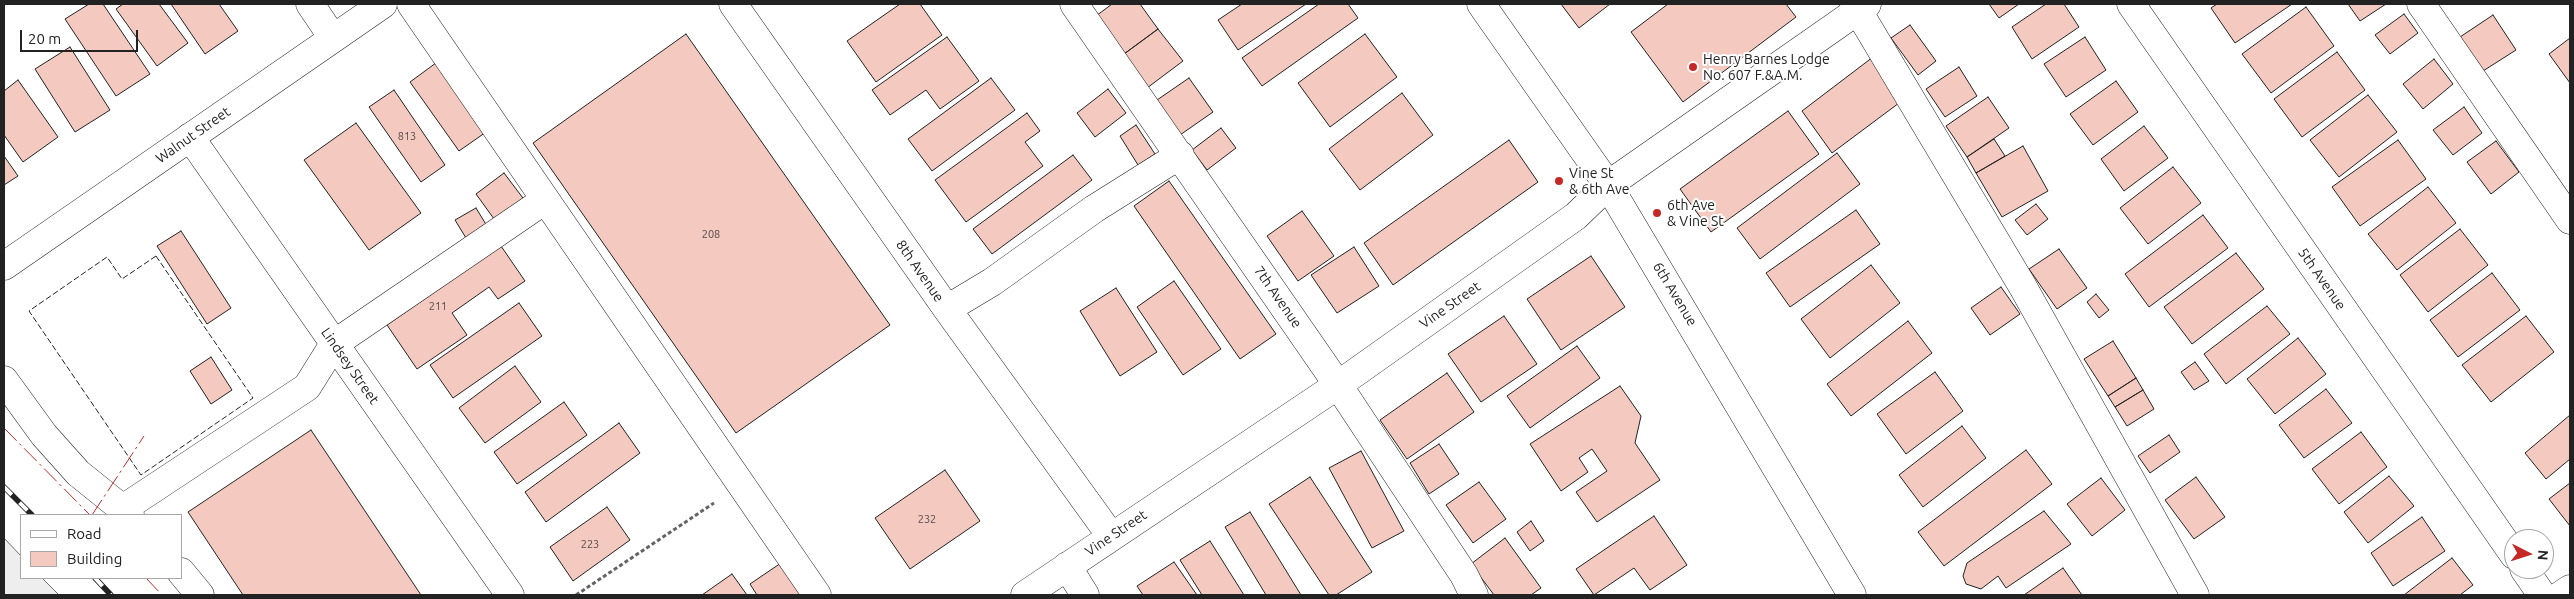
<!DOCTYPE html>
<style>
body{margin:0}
#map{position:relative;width:2574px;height:599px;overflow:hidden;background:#fff;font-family:Ubuntu,sans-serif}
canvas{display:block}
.frame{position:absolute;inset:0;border:5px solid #222;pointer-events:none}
.legend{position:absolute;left:20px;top:514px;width:162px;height:65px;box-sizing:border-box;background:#fff;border:1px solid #a7a7a7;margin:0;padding:6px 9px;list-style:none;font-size:15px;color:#222}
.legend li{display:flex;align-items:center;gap:10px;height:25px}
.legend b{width:25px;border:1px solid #a7a7a7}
.north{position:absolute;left:2504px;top:529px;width:50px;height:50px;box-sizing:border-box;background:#fff;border:1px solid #a7a7a7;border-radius:50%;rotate:95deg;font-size:14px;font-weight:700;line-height:20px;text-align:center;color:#222}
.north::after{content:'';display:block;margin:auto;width:18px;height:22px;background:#c62828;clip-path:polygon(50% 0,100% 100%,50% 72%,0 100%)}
.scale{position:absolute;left:20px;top:30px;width:118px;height:22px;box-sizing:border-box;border:2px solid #222;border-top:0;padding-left:6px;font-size:15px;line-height:18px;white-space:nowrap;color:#222;-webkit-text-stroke:4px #fff;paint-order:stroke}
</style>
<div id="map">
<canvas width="2574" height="599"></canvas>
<div class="frame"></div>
<ul class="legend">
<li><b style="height:6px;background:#fff"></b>Road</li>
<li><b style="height:14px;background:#f3c9c0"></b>Building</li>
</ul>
<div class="north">N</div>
<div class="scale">20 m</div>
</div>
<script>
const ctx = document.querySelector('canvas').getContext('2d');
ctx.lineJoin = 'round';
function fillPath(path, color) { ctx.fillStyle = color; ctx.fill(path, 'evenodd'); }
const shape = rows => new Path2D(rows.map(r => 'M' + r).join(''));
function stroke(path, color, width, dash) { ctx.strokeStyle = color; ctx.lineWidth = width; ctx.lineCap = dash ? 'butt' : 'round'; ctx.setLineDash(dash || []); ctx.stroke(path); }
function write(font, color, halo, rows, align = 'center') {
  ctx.font = font + ' Ubuntu,sans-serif'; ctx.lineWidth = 4; ctx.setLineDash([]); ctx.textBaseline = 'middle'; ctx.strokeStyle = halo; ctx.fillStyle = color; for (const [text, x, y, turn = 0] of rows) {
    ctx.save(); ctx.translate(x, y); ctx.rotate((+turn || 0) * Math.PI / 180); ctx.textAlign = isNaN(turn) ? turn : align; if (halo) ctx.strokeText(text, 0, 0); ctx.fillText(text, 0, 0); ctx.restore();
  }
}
const green = shape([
 [4,538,21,556,21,578,42,578,59,595,4,595,4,538]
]);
const building = shape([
 [89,4,103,4,150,74,116,96,65,19,89,4],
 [123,4,159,4,188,43,157,66,116,9,123,4],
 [171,4,219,4,238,31,205,54,171,4],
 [900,4,920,4,942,35,876,82,847,41,900,4],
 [1112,4,1140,4,1158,29,1124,54,1096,16,1112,4],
 [1242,4,1306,4,1238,50,1218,20,1242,4],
 [1319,4,1348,4,1358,18,1262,86,1242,58,1319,4],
 [1561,4,1610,4,1579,28,1561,4],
 [1668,4,1786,4,1796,17,1683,102,1631,32,1668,4],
 [1989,4,2019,4,1999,18,1989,4],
 [2046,4,2064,4,2079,27,2032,59,2012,27,2046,4],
 [2217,4,2292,4,2235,43,2211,8,2217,4],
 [2348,4,2386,4,2360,21,2348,4],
 [2306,7,2334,46,2271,93,2242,54,2306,7],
 [2404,14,2418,33,2390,54,2375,35,2404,14],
 [2493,15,2516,50,2483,71,2460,37,2493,15],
 [1910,25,1936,61,1918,75,1891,38,1910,25],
 [1158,29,1183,61,1147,88,1124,54,1158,29],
 [686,34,890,325,736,433,533,143,686,34],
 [1365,34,1397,77,1330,127,1298,83,1365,34],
 [947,37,979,81,940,109,926,90,890,115,872,90,947,37],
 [2085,37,2106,70,2066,97,2044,64,2085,37],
 [2570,38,2570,83,2549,54,2570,38],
 [70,47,110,110,75,132,35,69,70,47],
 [2337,52,2365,90,2302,137,2274,99,2337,52],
 [1873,57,1899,103,1832,153,1802,111,1873,57],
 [2434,59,2453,84,2423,109,2403,84,2434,59],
 [440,60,489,130,459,151,410,82,440,60],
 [1959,67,1977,96,1945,117,1926,89,1959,67],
 [991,78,1015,110,932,171,908,139,991,78],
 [1189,78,1213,112,1180,135,1157,100,1189,78],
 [18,80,58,137,23,162,4,135,4,91,18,80],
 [2116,81,2138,112,2093,145,2070,114,2116,81],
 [1108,89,1126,113,1095,137,1077,113,1108,89],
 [394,90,445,165,421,182,369,107,394,90],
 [1402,93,1433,135,1360,190,1329,149,1402,93],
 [2368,95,2397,132,2339,177,2310,140,2368,95],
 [1988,97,2009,128,1967,157,1946,126,1988,97],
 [2464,107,2482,133,2453,155,2433,130,2464,107],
 [1788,111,1819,154,1711,232,1680,189,1788,111],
 [1027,113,1040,131,1025,142,1043,166,966,222,935,180,1027,113],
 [356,123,421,213,369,250,304,160,356,123],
 [1136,125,1155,154,1138,165,1120,136,1136,125],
 [2144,126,2168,158,2124,191,2101,159,2144,126],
 [1221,128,1236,148,1207,170,1192,150,1221,128],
 [1994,139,2005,156,1976,173,1967,157,1994,139],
 [1509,140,1538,182,1393,285,1364,243,1509,140],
 [2398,140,2426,179,2360,226,2332,187,2398,140],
 [2496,141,2519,172,2491,194,2467,162,2496,141],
 [2023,146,2048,191,2002,217,1976,173,2023,146],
 [1837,153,1860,184,1760,259,1737,228,1837,153],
 [1073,155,1092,180,992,254,973,229,1073,155],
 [4,156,18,176,4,185,4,156],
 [2173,167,2201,203,2148,244,2120,208,2173,167],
 [504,173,526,202,497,223,476,194,504,173],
 [1169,181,1276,334,1240,359,1134,206,1169,181],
 [2428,187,2456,223,2397,270,2368,234,2428,187],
 [2036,204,2048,219,2027,235,2015,220,2036,204],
 [476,208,487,226,466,238,455,220,476,208],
 [1856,210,1880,244,1790,307,1766,273,1856,210],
 [1302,211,1334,256,1298,281,1267,236,1302,211],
 [2203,215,2228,248,2149,307,2125,274,2203,215],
 [2460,229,2488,265,2428,312,2400,275,2460,229],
 [181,231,231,308,207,324,157,246,181,231],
 [501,246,525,281,498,299,489,287,452,313,467,335,417,369,387,325,501,246],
 [1354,247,1379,286,1337,313,1311,275,1354,247],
 [2059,249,2087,288,2057,309,2029,269,2059,249],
 [2236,253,2264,289,2192,344,2164,307,2236,253],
 [1591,256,1625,307,1561,350,1527,299,1591,256],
 [1871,265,1900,303,1830,358,1801,319,1871,265],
 [2492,273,2520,310,2458,357,2430,320,2492,273],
 [1174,281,1221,349,1183,375,1137,307,1174,281],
 [2001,287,2020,314,1990,335,1971,308,2001,287],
 [1116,288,1157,352,1120,376,1080,311,1116,288],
 [2096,294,2109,310,2099,318,2087,302,2096,294],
 [519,303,542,336,453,398,430,365,519,303],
 [2267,306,2290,334,2226,384,2204,354,2267,306],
 [1504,316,1537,364,1481,402,1448,354,1504,316],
 [2526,316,2554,352,2491,402,2462,365,2526,316],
 [1908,321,1932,353,1851,416,1827,384,1908,321],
 [2298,338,2326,374,2275,414,2247,379,2298,338],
 [2113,341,2136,378,2108,396,2084,359,2113,341],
 [1577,346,1600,378,1530,428,1507,396,1577,346],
 [211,357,232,390,211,404,190,371,211,357],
 [2195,362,2209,381,2194,390,2181,372,2195,362],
 [515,366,541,402,485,443,459,408,515,366],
 [1935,372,1963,411,1906,454,1877,414,1935,372],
 [1447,373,1474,412,1407,459,1380,420,1447,373],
 [2136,378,2143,390,2115,407,2108,396,2136,378],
 [1620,386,1641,416,1635,443,1660,480,1597,522,1576,492,1607,471,1592,449,1579,458,1588,472,1561,491,1530,444,1620,386],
 [2326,389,2352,423,2304,458,2279,425,2326,389],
 [2143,390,2154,409,2127,426,2115,407,2143,390],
 [564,402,587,435,517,484,494,452,564,402],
 [2570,415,2570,459,2546,479,2525,453,2570,415],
 [619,423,640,453,546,522,525,492,619,423],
 [1962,426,1986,458,1923,507,1899,475,1962,426],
 [311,430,421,595,243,595,188,512,311,430],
 [2361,432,2387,467,2339,504,2312,469,2361,432],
 [2169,435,2180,452,2150,473,2138,456,2169,435],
 [1439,444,1459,474,1429,494,1410,463,1439,444],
 [2026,450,2052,484,1944,566,1918,532,2026,450],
 [1361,451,1404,531,1372,548,1329,468,1361,451],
 [945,470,980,521,910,569,875,518,945,470],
 [2389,476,2414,506,2368,543,2344,512,2389,476],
 [1310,477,1372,572,1336,595,1329,595,1269,504,1310,477],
 [2196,477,2225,517,2194,539,2165,500,2196,477],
 [2101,478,2125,510,2092,536,2067,504,2101,478],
 [1479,482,1506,519,1473,543,1446,505,1479,482],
 [2570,483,2570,526,2549,499,2570,483],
 [607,507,630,540,573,581,550,547,607,507],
 [2044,511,2071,544,2006,588,1998,576,1981,589,1966,584,1963,576,1967,563,2044,511],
 [1250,512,1301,595,1266,595,1225,527,1250,512],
 [1654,516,1687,565,1650,590,1634,568,1594,595,1576,569,1654,516],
 [2422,517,2445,551,2393,586,2371,553,2422,517],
 [1531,521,1544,541,1530,551,1517,532,1531,521],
 [1505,538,1541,588,1531,595,1494,595,1471,564,1505,538],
 [1210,541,1244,595,1202,595,1180,560,1210,541],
 [2452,558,2473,585,2460,595,2404,595,2452,558],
 [784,561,806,595,757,595,750,584,784,561],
 [1174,562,1197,595,1143,595,1137,586,1174,562],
 [2063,568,2082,595,2024,595,2063,568],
 [732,574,747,595,702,595,732,574]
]);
const path = shape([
 [576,595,714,503]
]);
const minor = shape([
 [310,4,333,38],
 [411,4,817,595],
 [733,4,947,309,1111,536],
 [1074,4,1338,385,1464,575,1474,595],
 [1854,4,2023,287,2195,595],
 [2131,4,2514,555],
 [2421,4,2570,220],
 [190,137,510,595],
 [4,266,383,4],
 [947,309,992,282,1094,209,1180,155],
 [4,380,44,435,78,473,130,515],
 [124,508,307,387,334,344,545,200],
 [1067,566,1085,595],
 [2524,569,2542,595],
 [181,572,200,595],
 [1025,595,1338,385,1576,216,1608,185,1867,4],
 [2561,595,2570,589]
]);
const major = shape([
 [1481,4,1608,185,1852,595]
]);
const rail = shape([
 [4,487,32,515],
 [95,578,111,595]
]);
const fence = shape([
 [156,256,253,398,141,475,29,311,107,257,122,279,156,256]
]);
const power = shape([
 [4,428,90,515],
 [92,515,144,436],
 [146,578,162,595]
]);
const markers = [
 [1693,67,5,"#c62828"],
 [1559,181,5,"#c62828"],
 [1657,213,5,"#c62828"]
];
const numberNames = [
 ["813",407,136],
 ["208",711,234],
 ["211",438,306],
 ["232",927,519],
 ["223",590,544]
];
const poiNames = [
 ["Henry Barnes Lodge",1703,59],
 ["No. 607 F.&A.M.",1703,75],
 ["Vine St",1569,173],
 ["& 6th Ave",1569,189],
 ["6th Ave",1667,205],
 ["& Vine St",1667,221]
];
const streetNames = [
 ["Walnut Street",193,135,-35],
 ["8th Avenue",920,271,55],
 ["5th Avenue",2322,279,55],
 ["6th Avenue",1675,294,59],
 ["7th Avenue",1278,297,55],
 ["Vine Street",1450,305,-35],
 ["Lindsey Street",350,366,55],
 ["Vine Street",1116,533,-34]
];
fillPath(green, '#eee');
stroke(green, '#6f6f6f', 1);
fillPath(building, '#f3c9c0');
stroke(building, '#222', 1);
stroke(minor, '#222', 29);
stroke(major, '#222', 29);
stroke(path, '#646464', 3, [4, 2.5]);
stroke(minor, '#fff', 28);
stroke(major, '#fff', 28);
stroke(rail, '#222', 5.5);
stroke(rail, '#fff', 4, [11]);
stroke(fence, '#222', 1, [6, 2.5]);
stroke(power, '#c62828', 1, [18, 4, 2.5, 4]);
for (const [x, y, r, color] of markers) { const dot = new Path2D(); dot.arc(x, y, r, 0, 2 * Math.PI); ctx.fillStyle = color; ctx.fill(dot); stroke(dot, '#fff', 2); }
write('11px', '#564c4a', null, numberNames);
write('14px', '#222', '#fff', poiNames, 'left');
write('14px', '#222', '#fff', streetNames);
</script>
